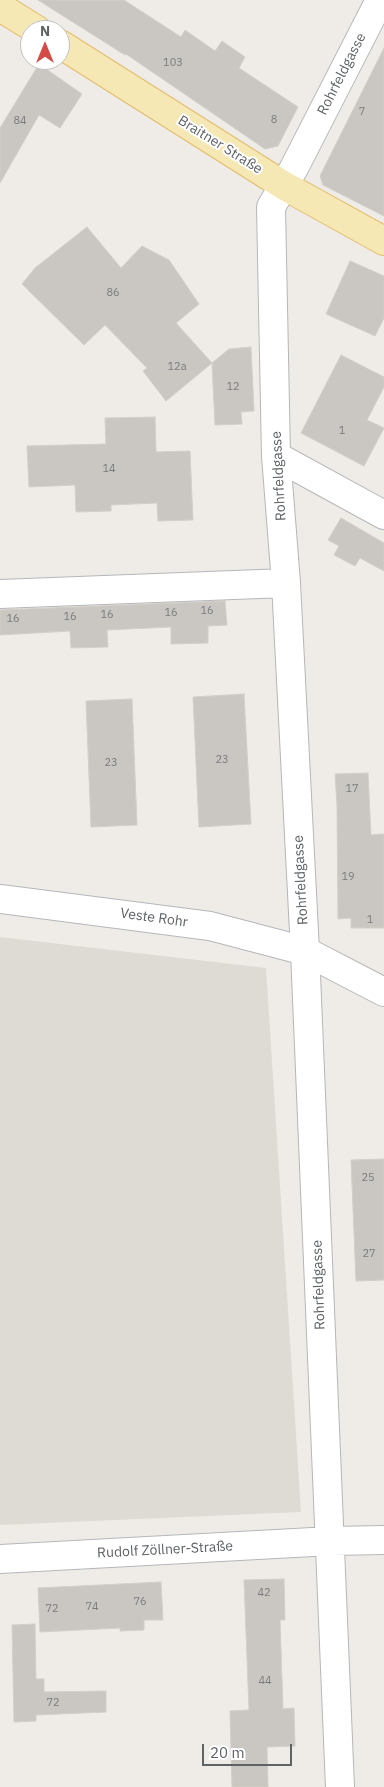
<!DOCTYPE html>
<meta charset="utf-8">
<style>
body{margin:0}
#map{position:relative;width:384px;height:1787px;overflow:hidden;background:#efece7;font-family:"IBM Plex Sans",sans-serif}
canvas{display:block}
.north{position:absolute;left:20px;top:20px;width:50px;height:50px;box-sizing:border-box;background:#fff;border:1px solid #bfc0c1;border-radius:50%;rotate:0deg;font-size:14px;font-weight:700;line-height:20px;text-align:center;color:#5e6265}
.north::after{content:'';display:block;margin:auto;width:18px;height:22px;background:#d64a45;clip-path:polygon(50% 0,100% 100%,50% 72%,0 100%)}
.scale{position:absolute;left:202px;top:1744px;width:90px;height:22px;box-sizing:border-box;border:2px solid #5e6265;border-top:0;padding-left:6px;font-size:15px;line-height:18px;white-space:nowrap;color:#5e6265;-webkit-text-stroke:4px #fff;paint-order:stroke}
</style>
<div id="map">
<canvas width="384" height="1787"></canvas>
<div class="north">N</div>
<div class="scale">20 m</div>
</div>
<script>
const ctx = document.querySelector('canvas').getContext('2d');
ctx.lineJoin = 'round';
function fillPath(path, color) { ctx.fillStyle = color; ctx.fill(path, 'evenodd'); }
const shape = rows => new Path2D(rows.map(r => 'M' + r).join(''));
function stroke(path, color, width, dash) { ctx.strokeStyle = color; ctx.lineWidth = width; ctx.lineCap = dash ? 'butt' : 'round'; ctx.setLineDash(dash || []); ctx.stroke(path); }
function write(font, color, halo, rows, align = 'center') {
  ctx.font = font + ' "IBM Plex Sans",sans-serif'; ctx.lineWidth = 4; ctx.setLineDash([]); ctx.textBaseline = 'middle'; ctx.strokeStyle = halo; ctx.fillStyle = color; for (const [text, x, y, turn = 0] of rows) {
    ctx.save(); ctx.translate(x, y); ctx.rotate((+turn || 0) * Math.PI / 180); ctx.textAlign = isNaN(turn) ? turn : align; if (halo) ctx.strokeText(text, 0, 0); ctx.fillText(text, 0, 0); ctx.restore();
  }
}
const education = shape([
 [0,937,266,968,301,1512,0,1525]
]);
const building = shape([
 [38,0,124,0,181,37,185,30,215,51,222,41,245,57,239,68,298,107,278,146,265,149,126,54,125,55,38,0],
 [384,48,384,216,323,185,320,176,384,48],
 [39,64,82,94,60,128,39,115,0,183,0,128,39,64],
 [87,227,121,268,142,246,169,260,199,304,176,323,212,363,166,401,143,371,147,368,105,325,84,345,22,284,35,268,87,227],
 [350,261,384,276,384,318,375,336,326,314,350,261],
 [251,347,254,411,241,412,242,424,215,425,212,363,229,349,251,347],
 [341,355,384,377,384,387,367,420,384,428,364,466,301,433,341,355],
 [155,417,156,452,190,451,193,520,158,521,157,503,111,505,111,511,76,512,75,485,29,487,27,446,106,444,105,418,155,417],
 [341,518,384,543,384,571,360,558,355,566,334,555,339,546,328,540,341,518],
 [225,601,227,625,208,626,208,643,171,644,171,627,107,630,108,647,71,648,70,631,0,635,0,610,225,601],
 [244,694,251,824,199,827,193,697,244,694],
 [132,699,137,825,91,827,86,701,132,699],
 [368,773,371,835,384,834,384,928,351,928,351,918,338,919,337,806,335,774,368,773],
 [384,1159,384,1280,356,1281,351,1160,384,1159],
 [284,1579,285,1620,280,1620,283,1709,294,1708,295,1746,267,1747,268,1787,232,1787,230,1711,249,1710,244,1580,284,1579],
 [161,1582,163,1620,144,1620,144,1630,120,1631,120,1628,40,1632,38,1588,161,1582],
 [35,1624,36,1679,44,1679,44,1692,106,1691,106,1712,36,1715,36,1721,14,1722,12,1625,35,1624]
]);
const minor = shape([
 [276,456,384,515],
 [0,594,286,583],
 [0,899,210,926,305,951,384,992],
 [0,1559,331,1541,384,1540],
 [340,1787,305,951,286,583,276,456,271,207,294,168,380,0]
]);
const major = shape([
 [0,7,37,30],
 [60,44,283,185,384,241]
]);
const numberNames = [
 ["103",173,63],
 ["7",362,112],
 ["8",274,120],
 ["84",20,121],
 ["86",113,293],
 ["12a",177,367],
 ["12",233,387],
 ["1",342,431],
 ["14",109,469],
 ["16",207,611],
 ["16",171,613],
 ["16",107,615],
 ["16",70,617],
 ["16",13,619],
 ["23",222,760],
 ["23",111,763],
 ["17",352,789],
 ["19",348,877],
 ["1",370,920],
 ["25",368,1178],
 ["27",369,1254],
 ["42",264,1593],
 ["76",140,1602],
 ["74",92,1607],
 ["72",52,1609],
 ["44",265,1681],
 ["72",53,1703]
];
const streetNames = [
 ["Rohrfeldgasse",342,74,-63],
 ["Braitner Straße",220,145,32],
 ["Rohrfeldgasse",279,476,-93],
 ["Rohrfeldgasse",301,880,-93],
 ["Veste Rohr",154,918,8],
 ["Rohrfeldgasse",319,1285,-92],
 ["Rudolf Zöllner-Straße",165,1550,-3]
];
fillPath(education, '#dedbd5');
fillPath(building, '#cac7c3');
stroke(building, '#d3cec6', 1);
stroke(minor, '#b4b7ba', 30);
stroke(major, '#e2bc6d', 30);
stroke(minor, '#fff', 28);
stroke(major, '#f6e8b4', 28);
write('11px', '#797b7c', null, numberNames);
write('14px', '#5e6265', '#fff', streetNames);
</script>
